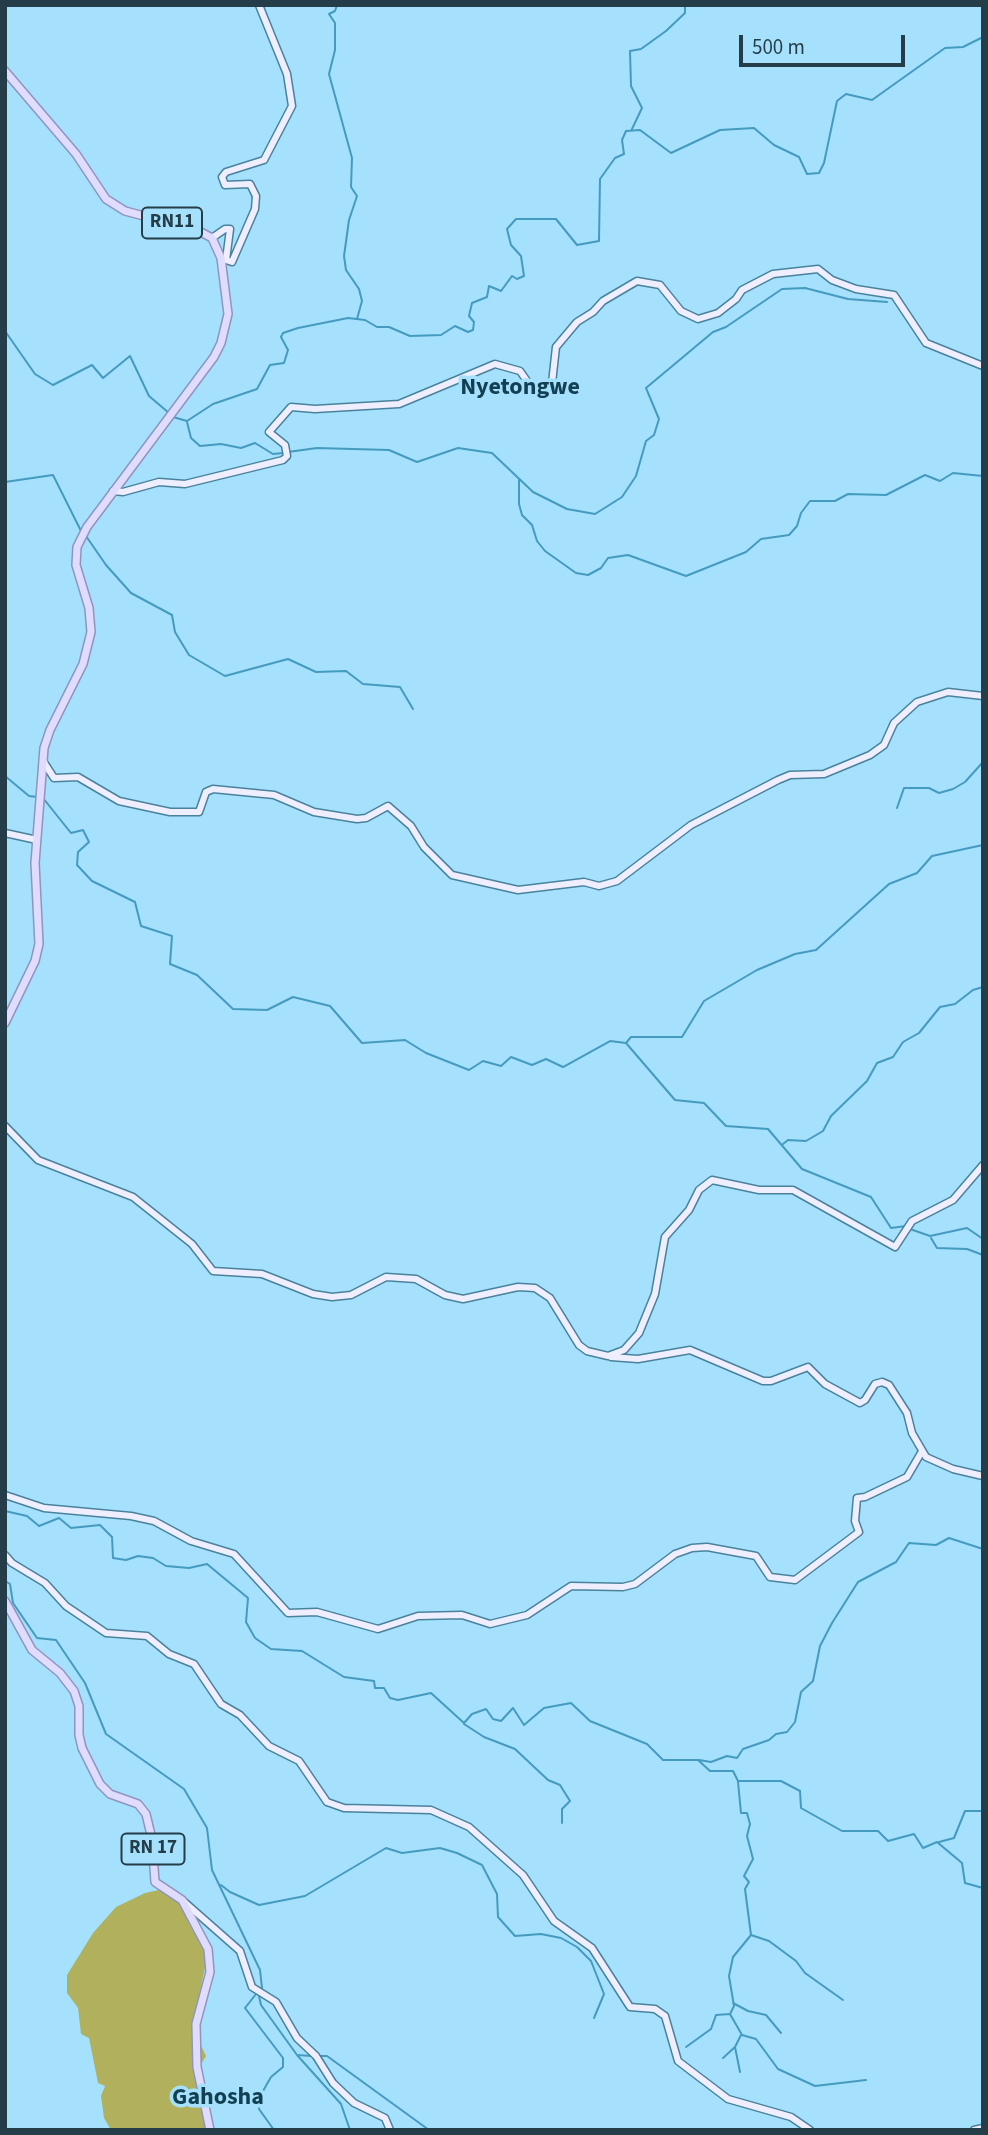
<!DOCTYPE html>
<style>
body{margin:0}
#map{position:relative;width:988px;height:2135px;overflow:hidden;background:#a5e0fc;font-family:"Source Sans 3",sans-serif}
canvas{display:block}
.frame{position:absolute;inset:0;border:7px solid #253d48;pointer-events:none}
.scale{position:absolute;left:739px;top:35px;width:166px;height:32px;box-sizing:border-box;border:4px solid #253d48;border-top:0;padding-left:9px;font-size:21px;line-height:24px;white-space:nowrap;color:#253d48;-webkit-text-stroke:5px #a5e0fc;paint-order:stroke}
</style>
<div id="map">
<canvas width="988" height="2135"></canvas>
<div class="frame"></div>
<div class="scale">500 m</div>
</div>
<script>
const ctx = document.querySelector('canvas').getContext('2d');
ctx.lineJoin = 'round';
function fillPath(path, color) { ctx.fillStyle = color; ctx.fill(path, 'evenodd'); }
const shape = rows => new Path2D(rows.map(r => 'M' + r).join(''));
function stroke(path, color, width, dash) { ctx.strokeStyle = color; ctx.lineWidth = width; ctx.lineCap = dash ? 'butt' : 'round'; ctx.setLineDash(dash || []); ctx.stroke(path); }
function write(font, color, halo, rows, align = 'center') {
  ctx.font = font + ' "Source Sans 3",sans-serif'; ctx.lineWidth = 7; ctx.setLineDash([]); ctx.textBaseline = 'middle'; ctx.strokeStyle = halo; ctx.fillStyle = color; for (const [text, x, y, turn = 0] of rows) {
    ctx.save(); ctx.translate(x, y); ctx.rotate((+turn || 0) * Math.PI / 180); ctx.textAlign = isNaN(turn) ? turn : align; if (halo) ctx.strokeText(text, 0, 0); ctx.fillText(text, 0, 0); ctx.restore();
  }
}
const green = shape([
 [159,1890,173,1895,181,1902,207,1958,194,2020,194,2031,206,2056,201,2064,202,2071,196,2077,208,2130,111,2130,104,2118,101,2096,105,2086,98,2083,89,2038,81,2034,78,2008,67,1993,67,1975,93,1933,116,1907,145,1893]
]);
const stream = shape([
 [16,5,33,5],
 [337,5,335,11,329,14,335,23,335,50,329,74,352,158,351,187,357,196,349,220,344,256,346,270,359,289,362,301,357,319],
 [632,129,642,108,631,86,630,51,641,49,666,31,685,13,685,5],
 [5,331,35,374,53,385,92,365,103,378,130,356,149,396,169,413],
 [173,417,187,421,213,404,257,389,270,365,284,363,288,350,281,337,283,333,298,328,348,318,365,320,377,327,389,327,410,336,441,335,455,326,468,332,473,330,474,322,469,316,472,303,487,297,489,286,501,291,512,276,517,279,524,276,521,256,511,245,507,229,516,219,556,219,577,245,599,241,600,179,615,158,624,154,622,140,626,131,640,130,671,153,720,130,754,128,774,145,799,157,807,174,819,173,824,163,837,101,846,94,872,100,945,48,963,47,983,37],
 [187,422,191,438,200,446,221,444,241,448,255,443,273,454,283,453],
 [288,452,317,448,389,450,417,462,458,448,492,453,533,492,567,509,595,514,622,497,636,476,646,441,654,435,659,419,646,388,713,332,726,327,782,289,805,288,848,299,887,302],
 [519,479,519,504,522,515,532,525,537,541,545,551,576,573,588,575,601,568,608,558,628,555,686,576,746,552,761,539,789,535,797,526,801,513,810,501,835,501,848,494,886,495,925,475,940,481,953,473,983,476],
 [5,482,53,475,81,531],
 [86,536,106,565,131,593,172,615,175,632,189,655,225,676,288,659,316,672,346,671,363,684,400,687,413,709],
 [5,776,29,796,38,797],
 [43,798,71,833,83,830,89,842,78,852,77,865,92,881,135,902,141,926,172,936,170,964,197,975,233,1009,267,1010,293,997,330,1006,362,1043,405,1040,426,1053,469,1070,483,1061,501,1066,511,1057,532,1065,546,1059,563,1067,610,1041,626,1043,675,1100,704,1103,726,1126,768,1129,802,1169,871,1197,891,1228,906,1226],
 [897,808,904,788,929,788,939,793,953,789,965,782,983,762],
 [626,1043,631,1037,682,1037,704,1001,757,970,795,954,816,950,889,884,917,873,932,856,983,845],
 [783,1144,788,1140,806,1141,823,1131,831,1116,867,1081,877,1063,893,1057,903,1042,919,1033,940,1007,955,1004,973,990,983,987],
 [910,1229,930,1236,967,1228,983,1239],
 [931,1238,937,1248,967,1249,983,1255],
 [5,1511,27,1516,39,1526,59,1518,71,1528,100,1525,112,1537,113,1558,126,1560,138,1556,153,1558,166,1566,189,1568,207,1564,248,1598,246,1622,255,1638,271,1649,302,1651,344,1677,374,1681,375,1688,384,1688,390,1698,398,1700,431,1693,464,1723,472,1714,486,1709,493,1719,501,1721,513,1708,524,1725,544,1708,571,1703,590,1721,647,1744,663,1760,698,1760,710,1771,733,1771,738,1781,781,1781,800,1791,801,1808,842,1831,878,1831,888,1841,914,1834,923,1848,937,1842,962,1863,965,1883,983,1888],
 [5,1581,10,1584,13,1603,37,1638,56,1640,85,1683,106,1734,184,1789,207,1828,212,1870,260,1970,262,1988],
 [464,1724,484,1737,515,1749,548,1780,560,1785,570,1801,562,1809,562,1823],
 [699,1760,711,1762,727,1756,737,1758,743,1749,769,1740,776,1734,787,1732,795,1722,801,1692,813,1681,820,1646,832,1623,858,1582,896,1562,909,1543,936,1545,949,1538,983,1549],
 [738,1782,741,1813,747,1813,750,1824,747,1836,753,1859,744,1876,749,1882,745,1889,751,1935,733,1957,729,1976,734,2006,730,2014,742,2035,756,2039,778,2069,815,2086,866,2080],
 [939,1842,954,1838,965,1811,983,1811],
 [221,1885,230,1892,259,1905,305,1896,386,1848,402,1853,440,1848,457,1853,482,1865,497,1894,498,1917,515,1936,541,1934,561,1938,577,1947,591,1961,604,1994,594,2018],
 [751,1935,769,1941,796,1961,805,1973,843,2000],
 [256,1994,245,2008,283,2058,283,2067,271,2077,259,2098,259,2109,274,2130],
 [259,1996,261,2005,297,2055,312,2056],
 [733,2003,748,2011,766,2015,781,2033],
 [686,2047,711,2029,716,2015,730,2014],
 [297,2055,341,2104,350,2130],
 [317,2056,327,2056,429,2130],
 [723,2058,735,2047],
 [740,2072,735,2047,741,2035]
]);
const secondary = shape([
 [212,238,225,229,230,229,226,260,232,262,255,209,256,196,250,184,225,185,222,177,226,172,264,160,292,106,287,74,259,5],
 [113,491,123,492,159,482,185,484,283,460,287,456,285,445,269,432,291,407,315,409,399,404,495,364,520,371,534,391,546,391,552,383,556,347,577,322,593,312,603,301,637,281,660,285,681,311,698,319,718,313,736,299,742,290,773,274,818,269,832,280,856,289,894,295,926,343,983,366],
 [43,761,54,778,78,777,119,801,170,812,199,812,206,792,213,789,274,795,314,812,357,819,366,818,388,806,411,826,424,847,452,875,518,890,584,882,599,886,617,881,691,825,778,780,790,775,824,774,870,755,884,745,894,723,917,702,948,692,983,696],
 [5,833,37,840],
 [5,1126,38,1160,133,1197,192,1244,213,1271,262,1274,313,1294,332,1297,351,1295,386,1277,416,1279,445,1295,463,1299,518,1287,535,1288,550,1298,579,1345,587,1351,608,1356,624,1350,639,1333,655,1294,665,1237,689,1210,699,1190,712,1180,759,1190,793,1190,895,1247,912,1221,953,1200,983,1165],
 [611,1357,638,1359,690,1350,763,1381,771,1381,808,1367,825,1384,860,1403,865,1400,875,1384,882,1382,889,1385,907,1413,912,1433,926,1457,953,1469,983,1476],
 [5,1495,44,1508,131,1516,154,1521,191,1541,234,1554,288,1613,317,1612,378,1629,418,1616,462,1615,490,1624,527,1615,571,1586,623,1587,635,1584,675,1554,692,1548,707,1547,756,1556,770,1577,795,1580,859,1532,855,1521,857,1498,865,1497,907,1477,921,1453],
 [5,1555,12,1563,45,1583,66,1606,106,1633,147,1636,169,1654,194,1664,221,1704,240,1715,269,1746,299,1761,327,1802,344,1808,431,1810,469,1827,523,1875,554,1921,592,1948,630,2007,655,2009,665,2016,678,2061,728,2099,791,2117,810,2130],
 [182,1900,240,1951,252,1987,276,2002,297,2038,316,2056,333,2083,354,2103,385,2118,390,2130],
 [974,2130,983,2128]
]);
const primary = shape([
 [5,71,76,154,106,199,125,211,197,230,212,238,221,258,228,314,221,343,214,357,87,527,77,547,76,565,89,608,91,632,83,664,50,730,44,748,35,863,39,944,35,961,5,1023],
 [5,1601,32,1650,60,1673,74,1691,79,1706,79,1735,82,1748,100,1784,110,1794,138,1804,146,1814,152,1839,155,1882,182,1900,208,1949,210,1972,196,2024,197,2067,210,2130]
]);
const shields = [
 [172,223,60],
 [153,1849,63]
];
const shieldNames = [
 ["RN11",172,223],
 ["RN 17",153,1849]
];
const quarterNames = [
 ["Nyetongwe",520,389],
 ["Gahosha",218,2099]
];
fillPath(green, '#b1b15d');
stroke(stream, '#459bbf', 2);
stroke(secondary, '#49829b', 9);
stroke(primary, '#9095be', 10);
stroke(secondary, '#efeefe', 6);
stroke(primary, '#dfdcfe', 7);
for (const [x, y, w] of shields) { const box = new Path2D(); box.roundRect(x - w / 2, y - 15.5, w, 31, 5); ctx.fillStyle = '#a5e0fc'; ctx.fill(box); stroke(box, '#253d48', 2); }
write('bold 19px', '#253d48', null, shieldNames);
write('bold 24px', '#123f51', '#a5e0fc', quarterNames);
</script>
